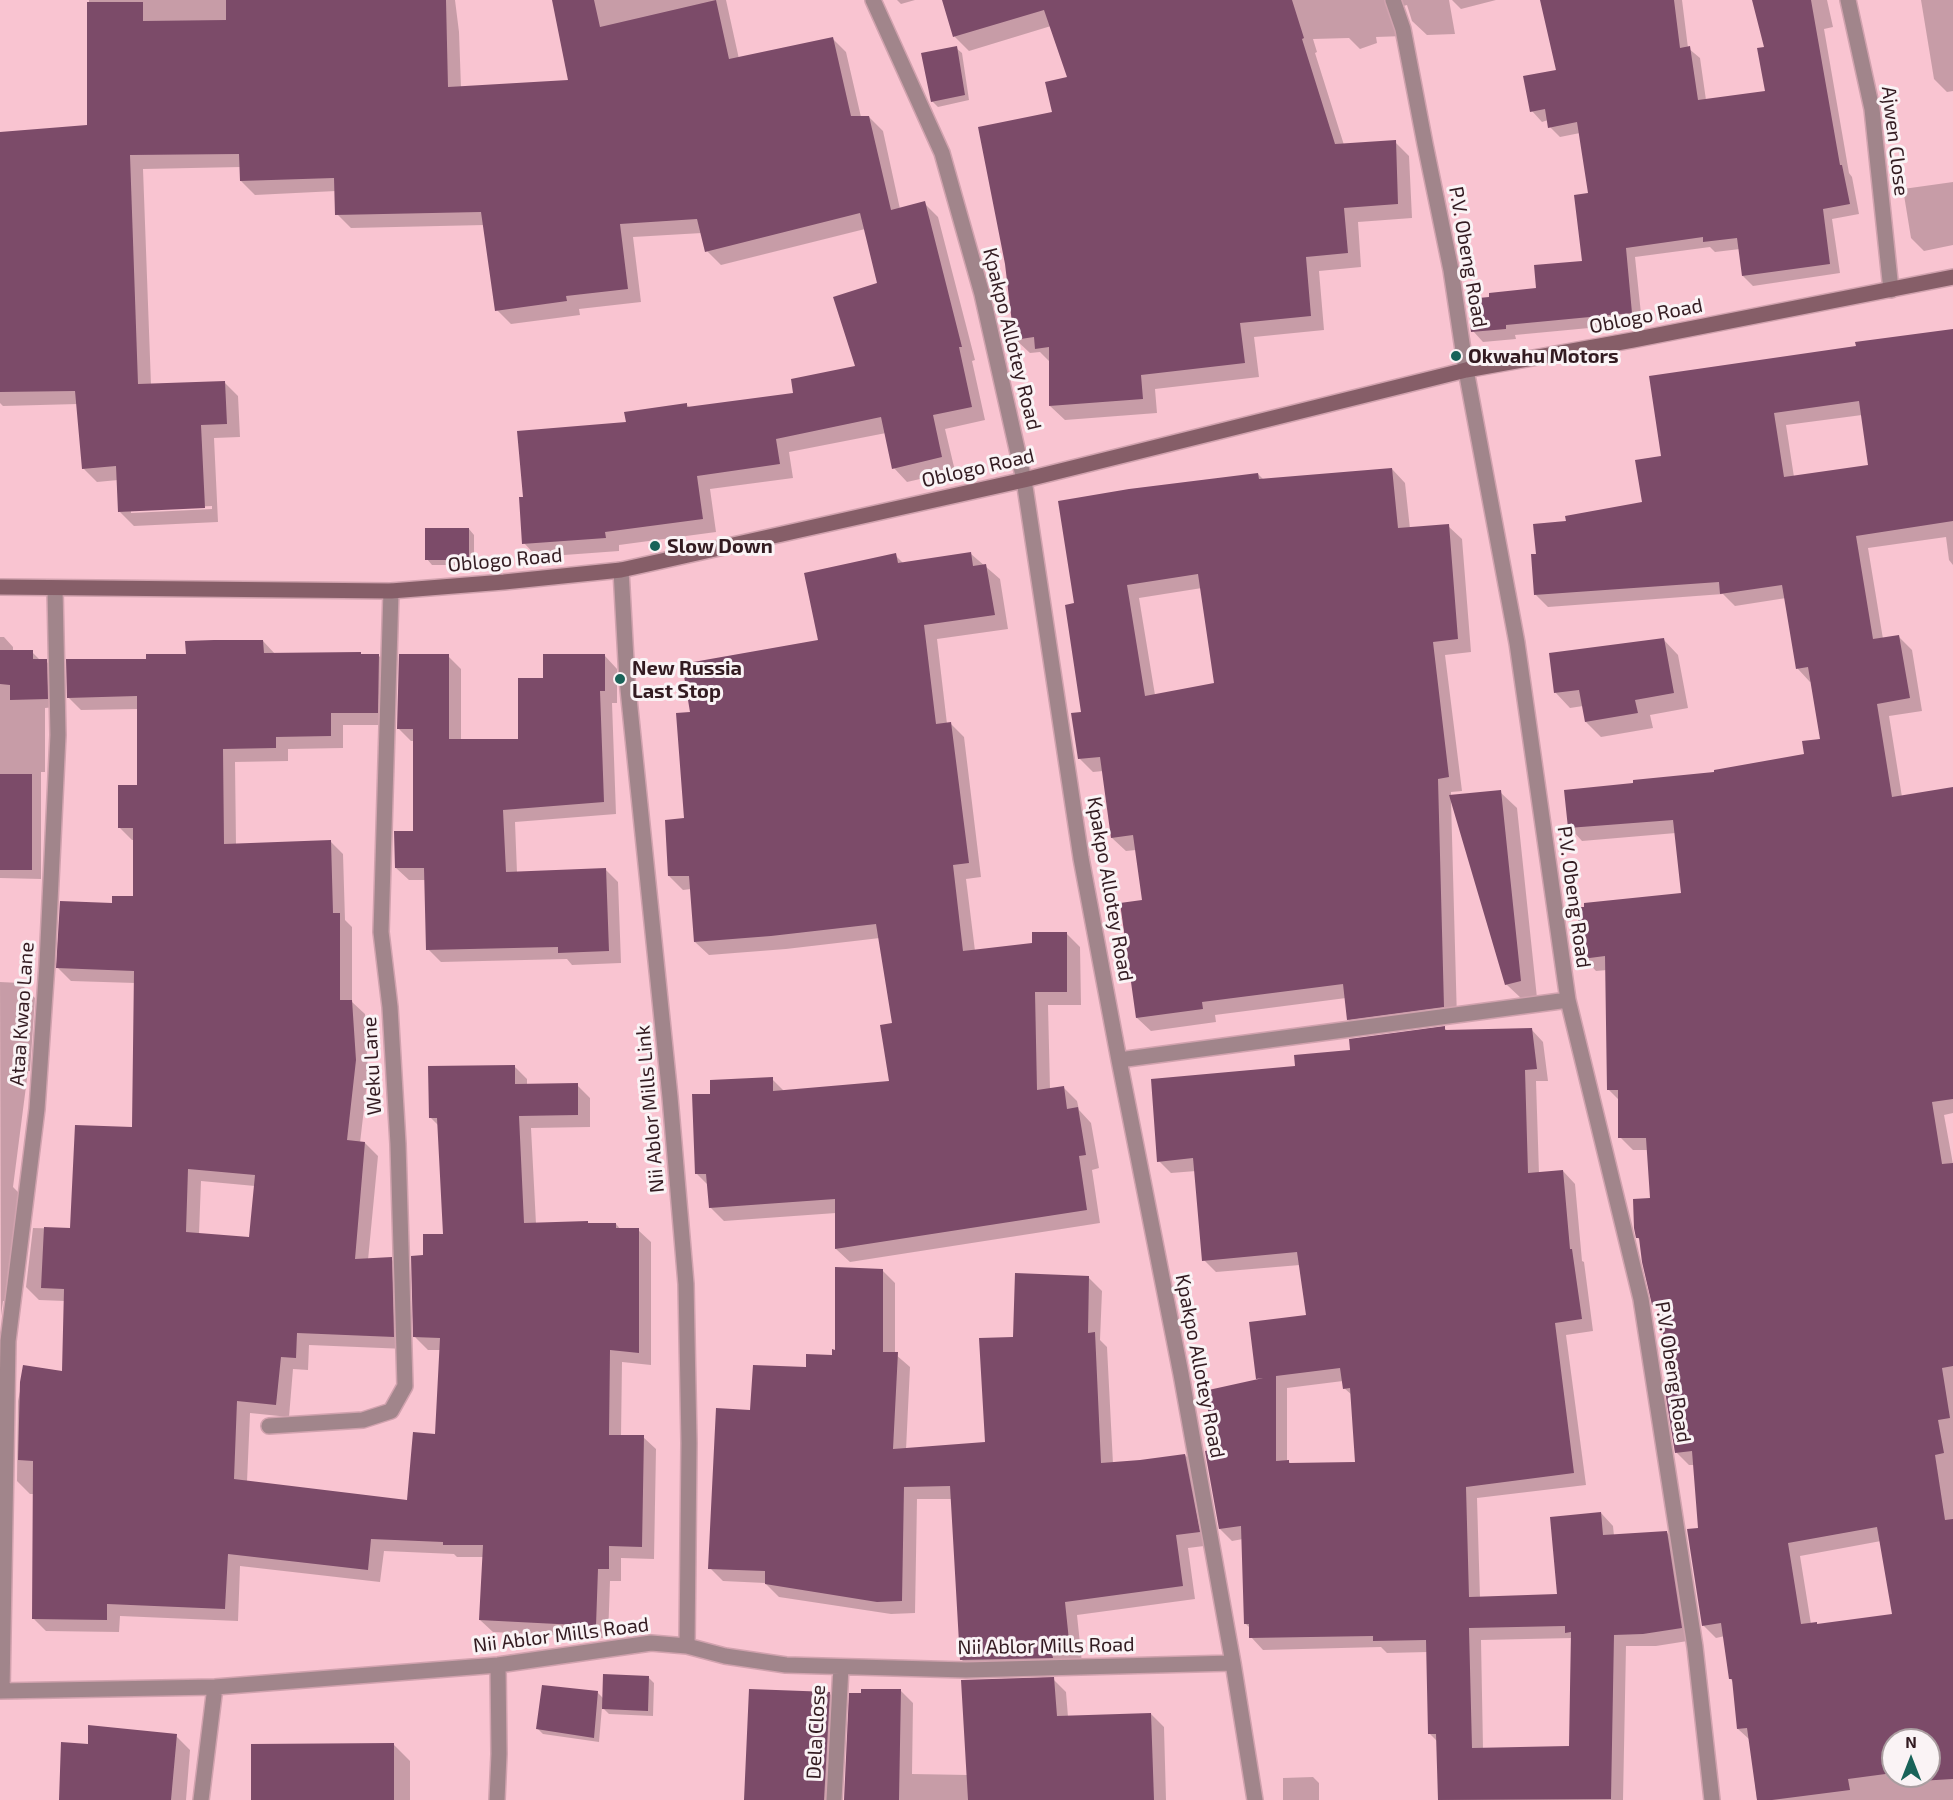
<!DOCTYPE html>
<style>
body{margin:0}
#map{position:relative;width:1953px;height:1800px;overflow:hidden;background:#f9c4d1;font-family:"Exo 2",sans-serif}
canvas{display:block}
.north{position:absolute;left:1881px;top:1728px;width:60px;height:60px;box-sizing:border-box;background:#faf3f5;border:2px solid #aa9da0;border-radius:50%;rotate:0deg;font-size:16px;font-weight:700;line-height:24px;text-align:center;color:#331b21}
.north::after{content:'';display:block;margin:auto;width:21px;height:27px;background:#196359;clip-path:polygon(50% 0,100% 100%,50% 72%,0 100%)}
</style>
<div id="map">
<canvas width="1953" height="1800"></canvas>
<div class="north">N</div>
</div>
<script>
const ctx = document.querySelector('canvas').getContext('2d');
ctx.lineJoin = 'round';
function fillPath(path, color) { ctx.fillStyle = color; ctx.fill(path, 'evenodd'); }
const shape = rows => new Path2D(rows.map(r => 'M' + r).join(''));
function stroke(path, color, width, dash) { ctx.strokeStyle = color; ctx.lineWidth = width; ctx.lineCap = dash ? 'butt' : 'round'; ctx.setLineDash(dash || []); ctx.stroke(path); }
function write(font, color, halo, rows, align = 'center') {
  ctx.font = font + ' "Exo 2",sans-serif'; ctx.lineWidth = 6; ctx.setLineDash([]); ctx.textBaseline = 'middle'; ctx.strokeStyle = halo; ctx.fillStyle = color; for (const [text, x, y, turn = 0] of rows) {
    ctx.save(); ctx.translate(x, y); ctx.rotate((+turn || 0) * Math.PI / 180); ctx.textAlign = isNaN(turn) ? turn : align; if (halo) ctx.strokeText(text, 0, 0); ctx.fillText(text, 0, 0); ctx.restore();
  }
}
const shadow = shape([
 [89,0,455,0,459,32,461,88,569,82,553,0,726,0,739,59,832,38,846,52,861,117,869,117,883,131,900,209,924,203,938,217,975,360,972,361,985,420,945,429,955,471,907,482,894,468,886,433,789,452,793,478,710,489,716,532,619,545,619,551,537,557,524,543,524,498,627,424,686,404,690,408,795,394,857,367,879,284,865,229,721,265,707,251,702,233,633,237,641,302,579,309,580,315,511,324,497,310,485,225,351,228,337,214,336,191,255,195,241,181,241,167,143,169,151,385,224,382,238,396,240,437,214,438,218,522,134,526,120,512,118,480,97,482,83,468,78,404,3,406,0,403,0,134,89,127],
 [212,506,212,509,131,513,131,510],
 [897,0,915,0,901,4],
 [943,0,1449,0,1455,34,1427,35,1412,21,1407,5,1400,7,1404,36,1376,37,1377,43,1360,49,1349,38,1313,39,1317,52,1315,53,1344,145,1395,142,1409,156,1412,218,1358,222,1361,267,1319,271,1324,330,1254,337,1259,377,1155,389,1157,413,1065,420,1050,406,1050,362,1040,352,1030,353,1015,339,1054,113,1069,78,1051,26,969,51,955,37],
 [1452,0,1496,0,1461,9],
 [1542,0,1682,0,1688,48,1700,58,1706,100,1767,92,1766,48,1753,0,1827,0,1833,27,1824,29,1849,173,1852,177,1859,214,1832,219,1840,273,1753,286,1743,276,1740,249,1715,252,1710,247,1635,257,1642,323,1515,335,1516,339,1483,342,1473,331,1491,298,1537,289,1584,262,1589,194,1580,133,1560,137,1550,127,1548,120,1542,122,1532,111,1557,71],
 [1921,0,1953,0,1953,91,1947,92,1934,79],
 [956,48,962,53,969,100,938,107,932,101],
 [1953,182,1953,245,1924,251,1911,238,1903,189],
 [1953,330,1953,565,1949,560,1946,537,1868,548,1883,639,1899,637,1912,650,1922,711,1889,716,1902,797,1953,792,1953,1113,1944,1115,1953,1164,1953,1800,1757,1800,1750,1740,1738,1729,1733,1682,1730,1678,1725,1636,1716,1638,1703,1625,1700,1530,1695,1465,1689,1465,1676,1452,1662,1313,1653,1304,1641,1241,1638,1238,1651,1200,1648,1150,1633,1150,1620,1137,1620,1101,1608,1089,1607,970,1596,971,1584,958,1683,894,1676,833,1582,841,1570,828,1716,773,1805,755,1822,740,1812,681,1810,682,1798,669,1786,598,1735,606,1723,594,1548,607,1535,594,1538,555,1567,522,1644,503,1662,457,1857,347],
 [1862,415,1870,466,1794,477,1786,425],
 [1881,1541,1894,1615,1818,1625,1816,1623,1811,1624,1800,1556],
 [1893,1740,1929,1740,1929,1776,1893,1776],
 [1392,469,1405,483,1410,529,1448,526,1462,539,1471,652,1445,655,1462,791,1451,792,1451,796,1500,792,1517,808,1537,998,1523,1000,1506,984,1451,800,1457,1020,1362,1033,1348,1019,1346,998,1215,1015,1216,1022,1151,1031,1137,1018,1143,901,1136,850,1126,851,1112,838,1103,771,1093,772,1079,758,1083,713,1075,605,1258,474,1264,480],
 [1202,588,1216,684,1155,695,1139,598],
 [469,529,474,535,474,565,432,565,427,559],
 [971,554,1000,579,1008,629,937,639,947,724,950,723,964,737,981,877,966,879,975,951,1033,944,1066,933,1080,947,1081,1005,1048,1005,1050,1089,1063,1087,1077,1101,1079,1110,1091,1123,1099,1168,1092,1170,1100,1223,850,1262,836,1249,836,1213,724,1221,710,1207,709,1186,697,1174,712,1095,772,1079,785,1092,891,1082,893,1024,880,938,786,949,709,955,695,942,691,889,683,890,669,876,685,820,692,714,820,642,895,555,904,564],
 [0,637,4,637,13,647,13,652,32,652,41,661,46,661,55,670,56,707,45,708,45,772,41,772,41,879,0,878],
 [1663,639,1678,655,1688,708,1650,715,1653,728,1601,737,1586,722,1583,706,1570,708,1555,692],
 [263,641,276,655,379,656,392,669,390,725,343,725,343,748,288,749,288,761,235,762,236,845,331,842,343,854,345,920,352,927,352,1002,365,1014,368,1074,360,1143,365,1143,378,1156,368,1260,391,1259,404,1271,406,1349,309,1345,308,1370,293,1369,289,1417,250,1413,247,1482,408,1501,437,1436,441,1350,428,1350,415,1337,425,1257,445,1235,439,1126,430,1117,514,1066,527,1079,527,1086,577,1085,590,1098,590,1127,531,1128,536,1224,587,1222,589,1224,616,1224,621,1230,638,1230,651,1242,651,1365,622,1362,621,1437,643,1437,656,1449,654,1559,621,1558,621,1581,610,1581,608,1638,493,1632,480,1620,484,1557,457,1557,454,1554,384,1551,380,1582,240,1566,238,1621,120,1616,119,1632,46,1631,33,1618,34,1494,30,1494,17,1481,18,1401,25,1367,64,1373,65,1301,39,1300,26,1287,33,1228,72,1229,133,1129,135,983,71,981,58,968,114,904,134,898,134,840,132,840,119,827,139,787,139,709,81,710,68,697,148,661,187,656],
 [201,1181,255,1186,250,1239,199,1234],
 [448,656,461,669,461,740,519,740,545,679,605,656,617,669,617,703,612,703,616,814,515,822,517,873,605,869,618,882,621,963,572,965,567,959,441,962,428,949,425,880,409,880,396,868,414,832,414,741,411,741,398,728],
 [0,982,20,983,35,998,30,1071,28,1071,13,1187,22,1196,19,1301,3,1301,1,1316],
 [1444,1028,1448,1031,1531,1029,1543,1042,1548,1081,1536,1081,1539,1174,1563,1171,1575,1184,1582,1261,1584,1262,1593,1331,1566,1335,1586,1485,1477,1498,1480,1598,1559,1596,1601,1513,1613,1526,1614,1536,1666,1532,1679,1544,1694,1640,1656,1646,1626,1646,1623,1800,1439,1800,1438,1742,1429,1733,1428,1652,1387,1653,1381,1647,1263,1650,1251,1637,1250,1628,1245,1623,1243,1539,1232,1541,1220,1529,1218,1450,1260,1380,1258,1378,1308,1316,1300,1265,1216,1272,1204,1260,1196,1171,1171,1173,1159,1161,1296,1067],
 [1343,1381,1344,1388,1352,1395,1356,1463,1291,1464,1287,1460,1287,1388],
 [1573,1638,1570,1748,1483,1749,1481,1640],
 [882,1270,895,1283,895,1354,910,1367,906,1450,986,1444,1014,1338,1089,1278,1102,1291,1100,1340,1107,1347,1113,1464,1185,1455,1198,1468,1212,1545,1188,1548,1195,1599,1077,1615,1082,1663,974,1673,961,1659,952,1499,917,1499,915,1613,891,1614,779,1597,765,1583,723,1581,710,1568,752,1412,807,1369,833,1356],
 [648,1677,654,1683,653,1716,609,1714,602,1707,599,1742,543,1734,538,1729,597,1692,604,1699],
 [1053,1679,1066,1692,1068,1717,1151,1714,1164,1727,1166,1800,845,1800,900,1690,913,1703,912,1774,968,1775],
 [829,1693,842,1706,837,1800,746,1800],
 [175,1735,190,1750,186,1800,61,1800,89,1745],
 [393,1744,410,1761,410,1800,252,1800],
 [1313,1777,1319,1783,1319,1800,1283,1800,1283,1778]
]);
const building = shape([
 [226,0,446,0,448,87,568,80,552,0,594,0,600,27,716,0,729,59,833,37,851,116,869,116,891,210,925,201,962,347,959,347,972,407,933,415,942,457,892,469,881,417,776,439,780,464,697,476,703,519,605,532,606,538,522,544,519,497,523,497,517,431,626,422,624,412,687,403,687,407,793,393,791,379,855,366,833,297,877,283,860,213,705,252,697,219,620,224,628,289,566,296,567,301,495,311,481,212,335,215,334,178,240,181,239,154,130,155,138,384,225,381,227,424,201,425,205,508,118,512,116,466,82,469,75,391,0,392,0,132,87,125,87,2,143,2,143,21,226,20],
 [942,0,1292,0,1304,38,1302,39,1335,144,1396,140,1398,204,1344,208,1348,253,1306,257,1311,316,1240,323,1245,363,1141,375,1143,399,1049,406,1049,347,1035,349,1034,337,1014,340,1005,264,978,127,1052,112,1045,82,1067,77,1044,10,953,37],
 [1540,0,1674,0,1680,48,1690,46,1698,100,1765,91,1757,48,1764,47,1752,0,1811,0,1840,165,1842,165,1850,204,1823,209,1830,264,1742,276,1737,238,1703,242,1703,237,1626,248,1632,313,1506,325,1506,329,1471,332,1468,299,1489,297,1489,293,1536,288,1534,265,1582,261,1574,195,1588,193,1577,122,1548,128,1545,109,1530,112,1523,76,1556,70],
 [957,46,965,95,931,102,921,53],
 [1953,329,1953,521,1856,536,1873,639,1899,635,1910,698,1877,704,1892,797,1953,787,1953,1099,1932,1102,1942,1164,1953,1163,1953,1366,1942,1368,1950,1418,1938,1420,1944,1453,1935,1455,1945,1520,1953,1519,1953,1779,1919,1781,1919,1776,1929,1776,1929,1740,1893,1740,1893,1773,1848,1779,1850,1790,1772,1800,1757,1800,1747,1728,1737,1729,1732,1679,1729,1679,1721,1623,1702,1626,1687,1529,1698,1528,1692,1451,1675,1453,1664,1385,1668,1384,1660,1304,1652,1305,1642,1262,1639,1238,1636,1238,1634,1228,1633,1199,1650,1198,1646,1138,1618,1138,1618,1090,1607,1090,1605,956,1582,959,1577,907,1584,907,1584,903,1681,893,1673,820,1568,828,1564,790,1633,783,1633,780,1714,772,1714,770,1804,754,1802,741,1820,739,1808,667,1796,669,1782,585,1720,594,1719,582,1534,595,1531,554,1536,554,1533,524,1566,521,1565,516,1642,502,1635,460,1661,456,1649,376,1856,346,1855,342],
 [1859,401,1868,465,1784,477,1774,413],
 [1877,1527,1892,1614,1817,1624,1817,1622,1801,1624,1788,1543],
 [1392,468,1398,528,1449,524,1458,639,1433,642,1449,777,1438,779,1444,1007,1347,1020,1343,984,1202,1002,1203,1009,1136,1018,1120,903,1142,900,1133,835,1111,838,1100,757,1078,759,1071,713,1081,712,1065,605,1074,603,1058,501,1129,489,1258,473,1259,479],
 [1198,574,1214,683,1145,696,1127,585],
 [425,528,469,528,469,560,425,560],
 [971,552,973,566,986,564,995,615,924,625,936,724,951,722,969,863,953,865,963,951,1032,943,1032,932,1067,932,1067,992,1035,992,1037,1090,1064,1086,1067,1109,1078,1107,1086,1155,1079,1156,1087,1210,835,1249,835,1199,709,1208,706,1174,695,1174,692,1094,710,1094,710,1080,773,1077,773,1091,889,1081,880,1025,892,1023,876,924,771,936,694,942,689,876,668,876,665,820,684,818,676,713,690,712,682,664,818,640,804,573,896,553,898,563],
 [1664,638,1674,693,1635,700,1638,713,1585,722,1579,690,1554,693,1549,653],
 [214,640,263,640,264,653,361,652,361,654,379,654,378,713,331,713,331,736,276,737,276,748,223,749,224,844,331,840,333,913,340,913,340,1000,352,1000,356,1060,347,1140,365,1142,355,1259,392,1257,394,1337,297,1333,296,1358,281,1357,276,1405,237,1401,234,1479,407,1500,413,1432,435,1434,440,1338,413,1337,411,1256,423,1255,423,1234,443,1234,437,1118,429,1118,428,1066,515,1065,515,1084,578,1083,578,1115,519,1116,524,1223,588,1221,588,1223,616,1223,616,1228,639,1228,639,1353,610,1350,609,1435,644,1435,642,1547,609,1546,609,1569,598,1569,596,1626,479,1620,483,1545,443,1545,443,1542,371,1539,368,1570,228,1554,225,1609,107,1604,107,1620,32,1619,33,1461,18,1460,20,1382,23,1365,62,1371,64,1289,41,1288,44,1227,70,1228,75,1125,132,1127,134,971,56,968,60,901,112,903,112,896,133,896,133,828,118,828,118,785,137,785,137,696,67,698,66,659,146,659,146,654,186,654,185,641],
 [188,1169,255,1175,249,1237,186,1232],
 [0,650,33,650,33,659,47,659,48,699,10,700,10,685,0,684],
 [399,654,449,654,449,739,518,739,518,678,543,678,543,654,605,654,605,691,600,691,604,802,503,810,506,872,606,868,609,951,558,953,558,947,426,950,424,868,395,868,394,831,413,831,413,729,397,729],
 [0,774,32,774,32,870,0,870],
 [1501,790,1521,981,1505,985,1449,795],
 [1445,1026,1445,1030,1532,1028,1537,1069,1525,1070,1528,1173,1563,1170,1570,1249,1572,1249,1582,1319,1555,1323,1574,1473,1466,1487,1469,1597,1557,1594,1550,1517,1601,1512,1603,1535,1667,1531,1682,1628,1643,1634,1614,1635,1611,1799,1438,1800,1436,1734,1428,1734,1426,1640,1373,1641,1373,1636,1249,1638,1249,1624,1244,1624,1241,1526,1219,1529,1205,1451,1216,1449,1204,1391,1263,1378,1256,1379,1249,1322,1306,1315,1297,1252,1202,1261,1193,1158,1157,1162,1151,1079,1295,1066,1294,1055,1350,1050,1349,1039],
 [1340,1368,1343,1389,1350,1388,1355,1462,1289,1463,1289,1460,1276,1461,1276,1376],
 [1565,1626,1565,1633,1571,1632,1569,1746,1472,1748,1469,1628],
 [835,1267,883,1269,883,1352,898,1352,893,1449,985,1442,979,1338,1013,1337,1015,1273,1089,1276,1088,1333,1095,1332,1101,1463,1140,1460,1185,1454,1200,1532,1176,1535,1183,1586,1065,1602,1070,1650,1052,1653,1053,1658,960,1660,950,1486,904,1487,902,1601,877,1602,765,1584,765,1571,708,1569,716,1408,750,1410,753,1365,806,1367,806,1354,832,1355,832,1349,835,1350],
 [603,1674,649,1676,648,1711,602,1709],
 [1054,1677,1057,1716,1151,1713,1154,1800,968,1800,961,1680],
 [542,1685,598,1691,594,1738,536,1729],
 [749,1689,830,1692,824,1800,744,1800],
 [861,1689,901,1689,899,1800,844,1800,849,1693,861,1693],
 [88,1725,177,1734,171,1800,59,1800,61,1742,88,1744],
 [394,1743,394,1800,251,1800,251,1744]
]);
const street = shape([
 [873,0,942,153,982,294,1024,480,1081,858,1119,1060,1181,1374,1233,1663,1255,1800],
 [1393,0,1403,29,1425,144,1451,270,1466,370,1517,643,1568,1000,1641,1299,1695,1647,1712,1800],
 [1848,0,1872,109,1891,290],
 [621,570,627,679,670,1097,686,1284,689,1443,687,1646],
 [1119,1060,1568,1000],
 [269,1426,363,1420,391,1411,405,1386,398,1144,390,1007,381,932,391,591],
 [0,1691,215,1687,498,1665,651,1643,687,1646,725,1656,786,1665,966,1670,1233,1663],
 [2,1691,8,1341,37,1109,47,964,58,735,55,589],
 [201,1800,215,1687],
 [497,1800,499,1754,498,1665],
 [834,1800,841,1667]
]);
const secondary = shape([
 [0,587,391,591,504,582,621,570,1024,480,1466,370,1633,340,1953,277]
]);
const markers = [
 [1456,356,6,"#196359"],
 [655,546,6,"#196359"],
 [620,679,6,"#196359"]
];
const streetNames = [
 ["Ajwen Close",1895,141,83],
 ["P.V. Obeng Road",1468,257,80],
 ["Oblogo Road",1646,316,-11],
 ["Kpakpo Allotey Road",1012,339,76],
 ["Oblogo Road",978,468,-13],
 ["Oblogo Road",505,560,-5],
 ["Kpakpo Allotey Road",1110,889,80],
 ["P.V. Obeng Road",1574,897,82],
 ["Ataa Kwao Lane",22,1014,-86],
 ["Weku Lane",372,1066,-93],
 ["Nii Ablor Mills Link",650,1109,-95],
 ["Kpakpo Allotey Road",1200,1366,79],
 ["P.V. Obeng Road",1673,1372,81],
 ["Nii Ablor Mills Road",561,1635,-7],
 ["Nii Ablor Mills Road",1046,1646,-1],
 ["Dela Close",816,1732,-87]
];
const poiNames = [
 ["Okwahu Motors",1468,356],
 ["Slow Down",667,546],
 ["New Russia",632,668],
 ["Last Stop",632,691]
];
fillPath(shadow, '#0003');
fillPath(building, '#7c4b69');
stroke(street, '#d1a2ae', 18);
stroke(secondary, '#d1a2ae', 18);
stroke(street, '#a1858b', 15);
stroke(secondary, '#865e68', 15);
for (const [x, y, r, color] of markers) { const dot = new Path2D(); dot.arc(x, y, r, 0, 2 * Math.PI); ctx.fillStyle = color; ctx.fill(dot); stroke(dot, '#faf3f5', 2); }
write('20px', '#331b21', '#faf3f5', streetNames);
write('bold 20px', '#331b21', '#faf3f5', poiNames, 'left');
</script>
